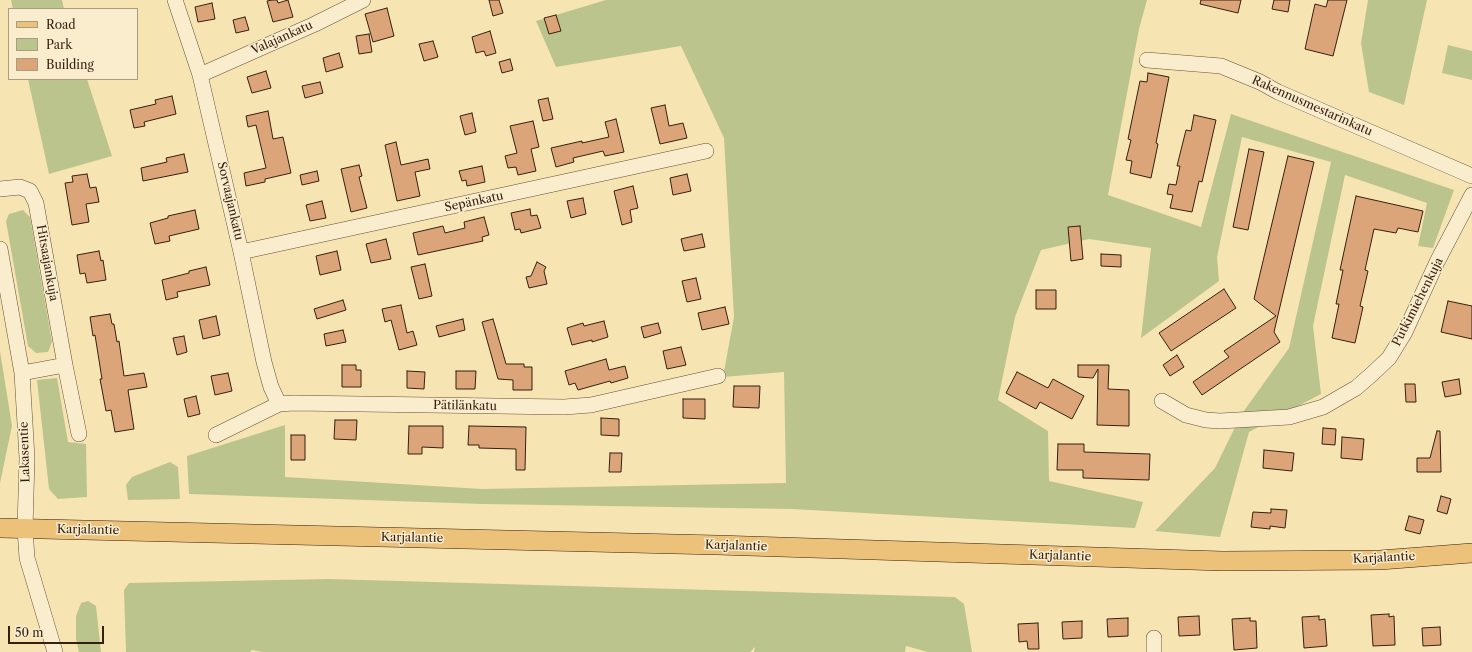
<!DOCTYPE html>
<meta charset="utf-8">
<style>
body{margin:0}
#map{position:relative;width:1472px;height:652px;overflow:hidden;background:#f7e4b3;font-family:"Libre Caslon Text",serif}
canvas{display:block}
.legend{position:absolute;left:8px;top:8px;width:130px;height:72px;box-sizing:border-box;background:#faedce;border:1px solid #ab9b82;margin:0;padding:5px 7px;list-style:none;font-size:12px;color:#351f0f}
.legend li{display:flex;align-items:center;gap:8px;height:20px}
.legend b{width:20px;border:1px solid #ab9b82}
.scale{position:absolute;left:8px;top:626px;width:96px;height:18px;box-sizing:border-box;border:2px solid #351f0f;border-top:0;padding-left:5px;font-size:12px;line-height:14px;white-space:nowrap;color:#351f0f;-webkit-text-stroke:3px #faedce;paint-order:stroke}
</style>
<div id="map">
<canvas width="1472" height="652"></canvas>
<ul class="legend">
<li><b style="height:5px;background:#ecc27a"></b>Road</li>
<li><b style="height:11px;background:#bcc48e"></b>Park</li>
<li><b style="height:11px;background:#dca579"></b>Building</li>
</ul>
<div class="scale">50 m</div>
</div>
<script>
const ctx = document.querySelector('canvas').getContext('2d');
ctx.lineJoin = 'round';
function fillPath(path, color) { ctx.fillStyle = color; ctx.fill(path, 'evenodd'); }
const shape = rows => new Path2D(rows.map(r => 'M' + r).join(''));
function stroke(path, color, width, dash) { ctx.strokeStyle = color; ctx.lineWidth = width; ctx.lineCap = dash ? 'butt' : 'round'; ctx.setLineDash(dash || []); ctx.stroke(path); }
function write(font, color, halo, rows, align = 'center') {
  ctx.font = font + ' "Libre Caslon Text",serif'; ctx.lineWidth = 3; ctx.setLineDash([]); ctx.textBaseline = 'middle'; ctx.strokeStyle = halo; ctx.fillStyle = color; for (const [text, x, y, turn = 0] of rows) {
    ctx.save(); ctx.translate(x, y); ctx.rotate((+turn || 0) * Math.PI / 180); ctx.textAlign = isNaN(turn) ? turn : align; if (halo) ctx.strokeText(text, 0, 0); ctx.fillText(text, 0, 0); ctx.restore();
  }
}
const green = shape([
 [11,0,62,0,64,9,13,9],
 [606,0,1147,0,1139,29,1108,195,1201,227,1231,114,1454,190,1433,248,1418,246,1427,203,1345,175,1313,326,1321,394,1249,432,1220,537,1155,531,1215,468,1241,415,1289,348,1331,162,1242,137,1217,257,1219,281,1141,338,1151,248,1089,239,1041,250,1015,317,998,400,1048,431,1049,481,1143,502,1135,528,792,509,483,504,189,494,187,456,285,425,285,477,482,489,786,483,784,372,723,377,734,317,724,138,681,46,556,67,536,21],
 [1368,0,1427,0,1404,105,1369,92,1361,43],
 [1448,45,1472,51,1472,80,1442,73],
 [28,79,87,79,112,156,49,174],
 [23,210,30,217,52,342,48,352,36,353,28,346,6,221,9,214],
 [0,351,12,426,0,483],
 [57,378,68,442,86,444,87,497,58,499,49,489,37,380],
 [170,462,178,467,180,499,128,500,126,485,132,477],
 [329,579,955,597,964,604,972,652,928,652,906,646,905,652,754,652,755,647,750,652,262,652,252,650,250,652,126,652,124,590,129,583],
 [88,601,96,606,101,652,79,652,76,639,76,616,81,603]
]);
const building = shape([
 [272,0,277,0,278,3,288,0,293,17,273,22,267,1,272,0],
 [489,0,499,0,503,13,493,16,489,0],
 [1201,0,1241,0,1238,13,1200,4,1201,0],
 [1274,0,1290,0,1288,12,1272,9,1274,0],
 [1328,0,1347,0,1333,56,1305,49,1315,4,1326,7,1328,0],
 [212,3,215,19,198,22,195,7,212,3],
 [387,8,394,36,373,42,365,14,387,8],
 [556,15,561,31,549,34,544,18,556,15],
 [245,17,249,30,236,33,233,20,245,17],
 [490,31,496,53,486,56,484,51,476,53,472,37,490,31],
 [369,34,372,52,359,54,356,36,369,34],
 [433,41,438,57,424,61,419,44,433,41],
 [339,53,343,67,326,72,323,58,339,53],
 [510,59,513,70,502,73,499,62,510,59],
 [266,71,271,88,252,93,247,77,266,71],
 [1148,73,1169,77,1156,143,1158,144,1151,178,1130,173,1132,161,1126,160,1131,140,1128,139,1140,81,1147,82,1148,73],
 [320,82,323,93,305,98,302,86,320,82],
 [172,96,176,114,144,122,145,126,134,128,130,110,156,104,155,100,172,96],
 [548,98,553,119,543,121,538,100,548,98],
 [665,105,669,126,683,123,687,138,660,144,651,108,665,105],
 [268,111,273,139,283,137,291,173,265,179,265,182,246,186,244,173,266,168,256,125,248,127,246,116,268,111],
 [472,113,476,132,465,135,460,116,472,113],
 [1194,115,1216,120,1202,182,1199,181,1192,212,1170,208,1173,195,1167,194,1169,184,1176,185,1180,166,1177,166,1186,130,1191,131,1194,115],
 [616,119,624,152,605,156,603,151,573,158,574,162,556,167,551,148,582,141,582,143,609,137,605,122,616,119],
 [533,121,539,147,531,149,536,171,518,175,516,167,508,168,505,156,517,153,510,126,533,121],
 [396,142,401,165,428,159,430,169,415,172,420,196,397,201,385,145,396,142],
 [1249,149,1264,152,1248,230,1233,227,1249,149],
 [184,154,188,172,143,181,141,168,167,162,166,158,184,154],
 [1288,156,1314,162,1274,332,1280,342,1202,395,1193,382,1229,357,1224,351,1276,316,1254,299,1288,156],
 [359,165,362,176,359,177,367,208,351,212,341,169,359,165],
 [482,166,485,182,467,186,466,180,462,181,459,171,482,166],
 [317,171,319,181,302,185,300,175,317,171],
 [87,174,90,188,96,187,99,202,86,204,89,222,72,225,65,183,73,182,72,176,87,174],
 [687,174,691,191,673,195,670,178,687,174],
 [633,186,638,208,630,210,632,222,622,225,614,191,633,186],
 [1356,196,1423,211,1418,232,1398,228,1396,233,1374,229,1365,270,1368,271,1360,306,1363,307,1355,343,1332,338,1339,304,1336,304,1343,270,1340,270,1356,196],
 [583,198,586,214,571,218,567,201,583,198],
 [322,201,326,218,310,221,306,205,322,201],
 [530,209,531,216,537,215,541,228,521,233,520,229,515,230,511,213,530,209],
 [195,210,199,229,169,236,170,241,155,244,150,223,168,218,168,216,195,210],
 [484,217,489,235,482,237,483,241,418,255,413,233,443,226,445,233,465,228,464,222,484,217],
 [1080,226,1083,259,1071,261,1068,227,1080,226],
 [702,234,705,247,684,251,681,239,702,234],
 [386,239,391,259,371,263,366,244,386,239],
 [99,251,101,261,103,260,106,280,87,283,85,273,80,274,77,255,99,251],
 [337,251,341,270,320,275,316,256,337,251],
 [1101,254,1121,255,1121,267,1101,266,1101,254],
 [537,262,546,267,544,271,547,284,529,288,526,277,531,276,537,262],
 [425,264,432,296,419,299,411,267,425,264],
 [206,267,210,285,177,292,178,297,166,300,162,280,189,273,189,271,206,267],
 [696,278,701,299,687,302,682,281,696,278],
 [1224,289,1236,308,1171,351,1159,333,1224,289],
 [1036,290,1056,290,1056,309,1036,309,1036,290],
 [343,300,346,310,317,319,314,309,343,300],
 [1448,301,1472,306,1472,339,1441,332,1448,301],
 [401,305,407,333,413,331,417,345,399,350,391,320,385,322,382,309,401,305],
 [725,307,729,324,702,330,698,313,725,307],
 [110,314,112,324,114,324,117,342,119,341,124,376,144,373,147,387,128,390,134,429,115,432,111,410,106,411,100,379,102,379,95,335,93,336,90,317,110,314],
 [216,316,220,335,203,339,199,320,216,316],
 [463,319,465,330,439,337,436,326,463,319],
 [493,319,506,364,524,364,524,367,532,367,532,390,513,390,513,380,498,379,482,322,493,319],
 [604,321,608,337,592,342,592,340,572,345,567,328,583,323,584,326,604,321],
 [658,323,661,333,644,338,641,327,658,323],
 [343,330,346,342,326,346,324,334,343,330],
 [184,336,187,352,177,355,173,338,184,336],
 [681,347,686,365,667,369,663,351,681,347],
 [1177,355,1184,367,1170,376,1163,365,1177,355],
 [606,359,609,370,625,366,628,378,611,383,610,381,578,390,575,383,569,385,565,371,606,359],
 [342,365,356,365,356,370,361,370,361,387,342,387,342,365],
 [1078,365,1109,365,1108,389,1129,390,1129,426,1097,425,1098,369,1093,378,1078,377,1078,365],
 [407,371,425,372,424,389,407,388,407,371],
 [456,371,476,371,475,389,456,389,456,371],
 [1017,372,1048,388,1053,379,1084,396,1072,419,1040,402,1036,409,1006,393,1017,372],
 [228,373,232,391,215,395,211,376,228,373],
 [1459,379,1461,394,1445,397,1442,382,1459,379],
 [1405,384,1415,384,1416,402,1406,402,1405,384],
 [734,386,760,386,759,408,733,407,734,386],
 [196,396,200,414,188,417,184,399,196,396],
 [683,399,705,399,705,419,683,418,683,399],
 [601,418,619,419,619,436,601,435,601,418],
 [335,420,357,420,356,440,334,439,335,420],
 [409,426,443,426,443,448,422,447,422,454,408,454,409,426],
 [469,426,526,427,525,470,516,470,516,449,479,448,479,445,468,445,469,426],
 [1323,428,1336,429,1335,445,1322,444,1323,428],
 [1437,431,1440,431,1441,472,1417,472,1417,458,1430,458,1437,431],
 [291,435,305,435,305,460,291,460,291,435],
 [1342,437,1364,439,1362,460,1341,458,1342,437],
 [1058,444,1084,444,1084,452,1150,454,1149,480,1083,478,1083,470,1057,470,1058,444],
 [1264,450,1294,453,1292,471,1263,468,1264,450],
 [610,453,622,453,621,472,609,472,610,453],
 [1441,496,1451,499,1447,514,1437,511,1441,496],
 [1271,509,1287,510,1285,528,1270,526,1270,529,1251,527,1253,512,1271,513,1271,509],
 [1409,516,1424,520,1420,534,1405,530,1409,516],
 [1389,614,1389,617,1394,616,1395,645,1373,646,1371,615,1389,614],
 [1199,616,1200,635,1179,636,1178,617,1199,616],
 [1319,616,1319,620,1325,619,1327,646,1304,648,1302,617,1319,616],
 [1128,618,1128,636,1108,637,1107,619,1128,618],
 [1250,618,1250,621,1256,621,1257,648,1234,650,1232,619,1250,618],
 [1082,621,1082,638,1063,639,1062,622,1082,621],
 [1038,623,1039,649,1028,649,1027,641,1019,642,1018,624,1038,623],
 [1440,627,1441,645,1423,646,1422,628,1440,627]
]);
const minor = shape([
 [175,0,200,75,241,252,264,362,271,387,279,404],
 [1147,60,1221,66,1260,82,1278,92,1472,176],
 [200,75,315,24,363,0],
 [0,189,20,187,30,191,36,203,65,365,22,373],
 [0,249,22,373,27,458,25,529,27,558,55,652],
 [241,252,706,151],
 [65,365,79,434],
 [1162,401,1186,415,1206,420,1220,421,1289,417,1323,407,1356,388,1371,375,1389,358,1405,332,1437,262,1472,195],
 [216,435,279,404,294,403,564,407,591,405,718,376],
 [1154,638,1154,652]
]);
const major = shape([
 [0,528,717,545,1222,561,1380,560,1472,553]
]);
const streetNames = [
 ["Valajankatu",282,38,-24],
 ["Rakennusmestarinkatu",1312,106,24],
 ["Sorvaajankatu",230,201,77],
 ["Sepänkatu",474,202,-12],
 ["Hitsaajankuja",47,263,80],
 ["Putkimiehenkuja",1418,302,-63],
 ["Pätilänkatu",465,406,1],
 ["Lakasentie",25,452,-92],
 ["Karjalantie",88,530,1],
 ["Karjalantie",412,538,1],
 ["Karjalantie",736,546,2],
 ["Karjalantie",1060,556,2],
 ["Karjalantie",1384,558,-3]
];
fillPath(green, '#bcc48e');
fillPath(building, '#dca579');
stroke(building, '#351f0f', 1);
stroke(minor, '#665038', 16);
stroke(major, '#351f0f', 20);
stroke(minor, '#faedce', 15);
stroke(major, '#ecc27a', 19);
write('12px', '#351f0f', '#faedce', streetNames);
</script>
